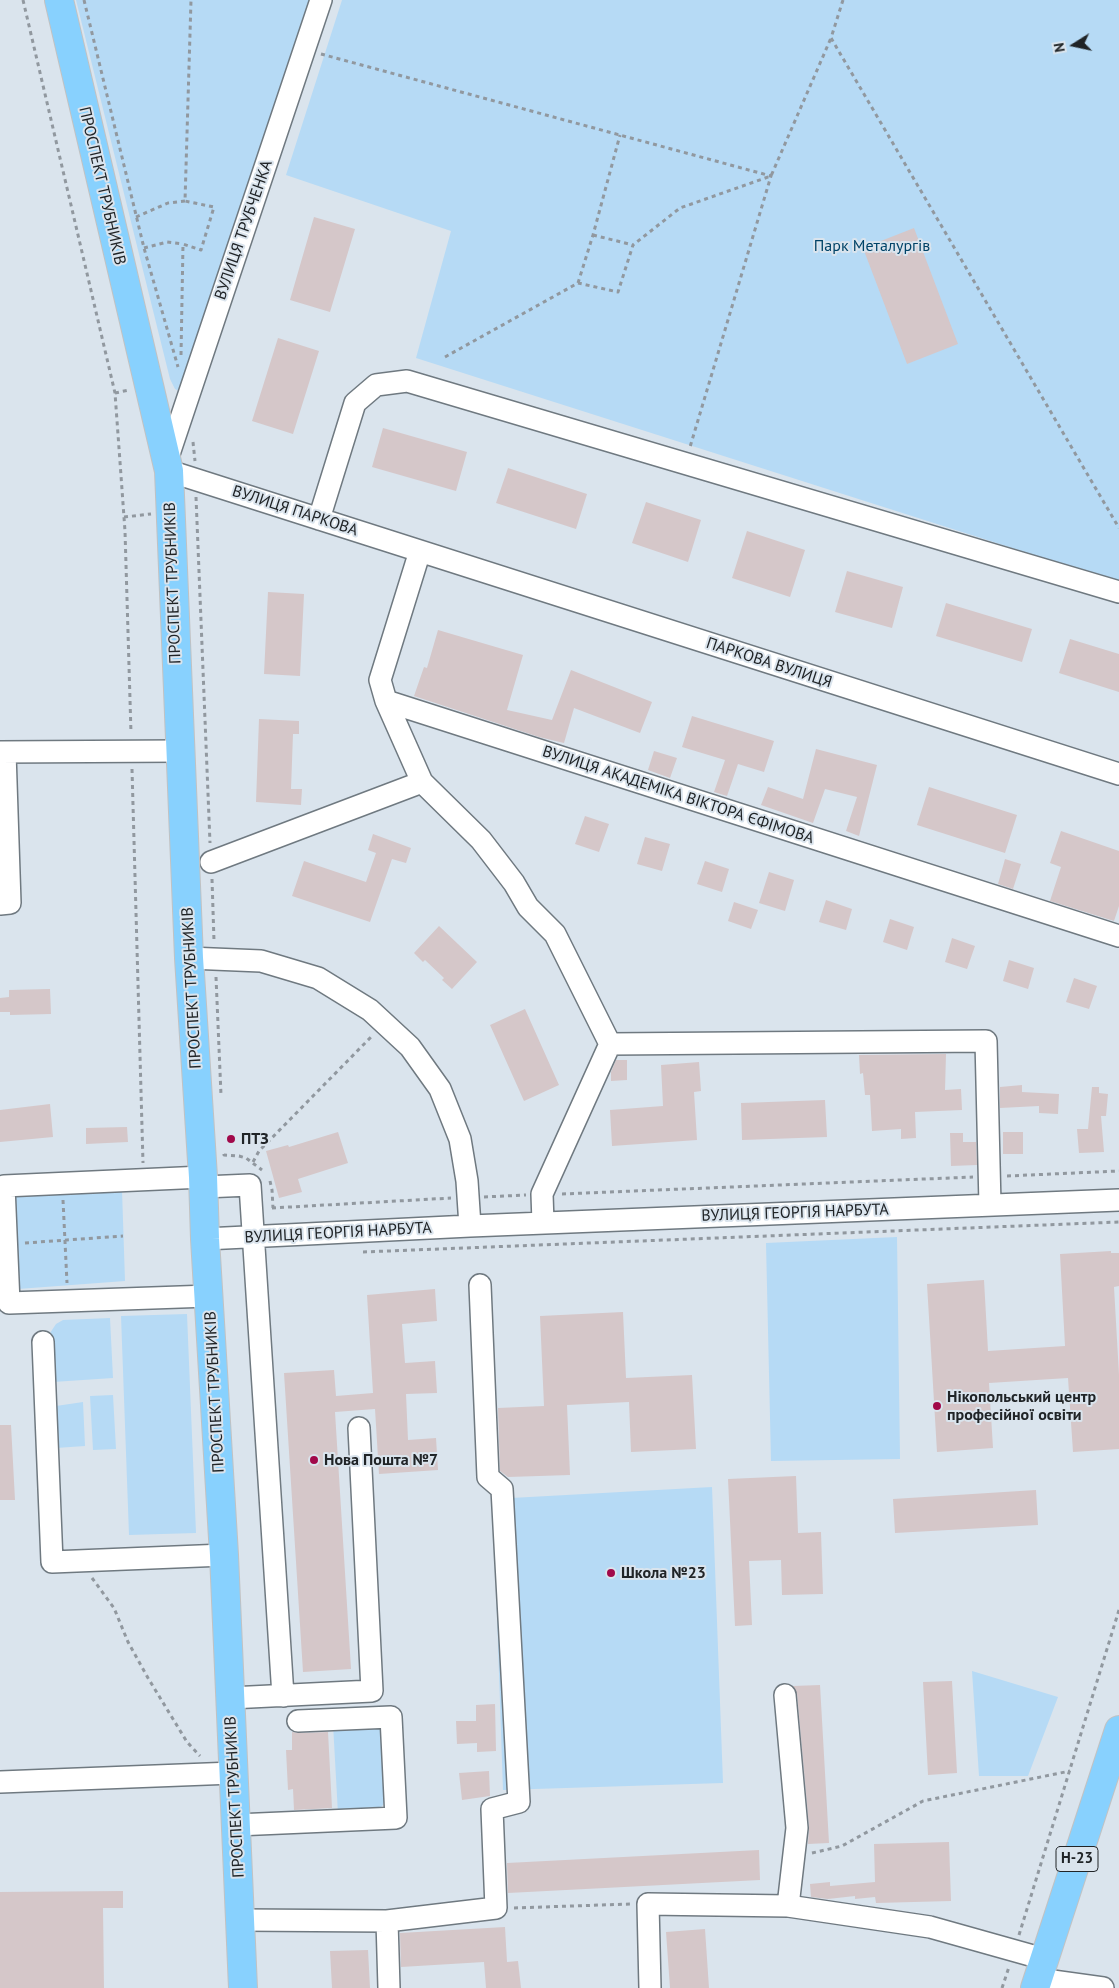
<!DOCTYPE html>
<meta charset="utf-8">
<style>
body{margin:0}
#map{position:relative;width:1119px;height:1988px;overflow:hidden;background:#dae4ed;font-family:"PT Sans",sans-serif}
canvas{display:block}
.north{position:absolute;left:1049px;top:20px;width:50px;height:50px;-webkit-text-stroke:4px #dae4ed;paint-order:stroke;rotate:260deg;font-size:14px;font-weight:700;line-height:20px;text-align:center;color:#202427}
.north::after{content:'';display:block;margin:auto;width:18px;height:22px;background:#202427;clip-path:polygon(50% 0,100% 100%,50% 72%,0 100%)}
</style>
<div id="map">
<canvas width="1119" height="1988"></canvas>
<div class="north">N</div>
</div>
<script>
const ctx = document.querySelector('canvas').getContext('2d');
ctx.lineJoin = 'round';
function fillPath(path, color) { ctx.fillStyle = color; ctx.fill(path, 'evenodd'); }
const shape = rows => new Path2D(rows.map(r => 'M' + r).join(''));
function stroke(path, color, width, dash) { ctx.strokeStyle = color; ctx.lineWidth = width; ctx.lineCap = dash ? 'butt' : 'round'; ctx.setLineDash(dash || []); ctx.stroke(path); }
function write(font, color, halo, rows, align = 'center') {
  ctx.font = font + ' "PT Sans",sans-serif'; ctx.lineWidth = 4; ctx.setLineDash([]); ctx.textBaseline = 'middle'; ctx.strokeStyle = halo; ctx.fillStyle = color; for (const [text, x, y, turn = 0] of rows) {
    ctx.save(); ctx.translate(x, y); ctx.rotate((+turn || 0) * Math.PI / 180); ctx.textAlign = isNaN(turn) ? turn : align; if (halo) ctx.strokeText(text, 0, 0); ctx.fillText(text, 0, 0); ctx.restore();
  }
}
const green = shape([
 [76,0,309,0,188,386,183,393,175,389,170,379],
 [342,0,1119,0,1119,582,416,358,451,231,286,175],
 [122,1190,125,1281,18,1289,15,1197],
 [897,1237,900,1459,771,1461,766,1243],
 [187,1314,196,1533,129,1535,121,1316],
 [110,1318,113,1378,53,1382,50,1333,56,1324,63,1320],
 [113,1395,116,1449,93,1450,90,1396],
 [83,1402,85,1446,56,1448,56,1406],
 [712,1487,723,1783,503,1790,493,1499],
 [972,1671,1058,1697,1028,1776,979,1776],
 [333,1724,379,1726,382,1735,386,1795,383,1805,376,1812,338,1814]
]);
const building = shape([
 [314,217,355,229,330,312,290,300],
 [914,228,958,344,907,364,863,248],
 [278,338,319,351,293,434,252,421],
 [383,428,467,452,456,491,372,467],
 [508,468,587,494,576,529,496,503],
 [646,502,701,520,688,562,632,543],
 [747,531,805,550,790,597,732,578],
 [847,571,903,587,892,628,835,612],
 [268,592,304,594,300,676,264,674],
 [946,603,1032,629,1022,662,936,636],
 [438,630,523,655,507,710,552,720,571,670,652,702,640,733,574,708,564,743,539,737,414,696,424,667,427,668],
 [1070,639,1119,654,1119,692,1059,673],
 [692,716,774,741,764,772,738,764,727,796,714,792,725,760,682,747],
 [259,719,299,721,299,734,293,734,291,789,302,789,301,805,256,802],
 [816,749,877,765,859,836,846,831,857,797,825,789,813,823,761,805,768,787,803,799],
 [654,751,677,758,670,778,648,770],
 [929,787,1017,815,1005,853,917,825],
 [585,816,609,824,599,852,575,844],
 [1061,831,1119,851,1119,906,1114,921,1050,901,1061,867,1050,863],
 [373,834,411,848,406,863,392,859,370,922,292,896,304,861,366,882,376,853,368,850],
 [645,837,670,844,662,871,637,864],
 [1005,859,1021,864,1013,889,998,884],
 [705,861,729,869,722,892,697,884],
 [769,872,794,880,785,911,759,903],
 [826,900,852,909,846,930,819,922],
 [734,902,758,910,751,929,728,921],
 [890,919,914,927,907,950,883,942],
 [439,926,477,962,452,989,442,980,444,978,425,960,423,962,414,953],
 [952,938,975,946,967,969,945,962],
 [1009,960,1034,968,1028,989,1003,981],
 [1074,978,1097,986,1089,1009,1066,1002],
 [50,989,51,1014,10,1015,10,1012,0,1012,0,998,9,997,9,990],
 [525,1009,559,1085,524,1101,490,1025],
 [946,1054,945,1090,961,1089,962,1110,915,1112,916,1138,901,1139,901,1129,872,1131,870,1095,865,1095,863,1073,860,1074,859,1055],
 [616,1060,627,1060,627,1080,611,1081,611,1072],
 [699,1062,701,1091,694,1092,697,1140,612,1146,610,1110,663,1106,661,1065],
 [1022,1085,1022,1092,1059,1094,1058,1114,1039,1113,1039,1106,1000,1108,1000,1087],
 [1092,1087,1099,1087,1099,1093,1108,1094,1106,1116,1101,1116,1104,1152,1079,1153,1077,1129,1088,1129],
 [825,1100,827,1137,742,1140,741,1103],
 [50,1104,53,1137,0,1142,0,1110],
 [127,1127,128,1142,86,1144,86,1128],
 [338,1132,348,1163,298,1179,302,1192,279,1198,266,1151,288,1145,289,1147],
 [1003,1132,1023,1132,1023,1154,1003,1154],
 [950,1133,963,1133,963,1142,976,1142,977,1165,951,1166],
 [1111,1251,1111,1253,1119,1253,1119,1286,1114,1287,1119,1375,1119,1449,1073,1452,1068,1378,989,1383,993,1448,937,1452,927,1284,984,1280,988,1351,1065,1346,1060,1254],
 [435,1289,437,1321,402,1324,405,1363,435,1361,437,1393,406,1394,408,1440,436,1438,438,1470,379,1474,375,1409,335,1412,351,1669,303,1672,284,1373,334,1370,336,1396,373,1393,367,1295],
 [623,1312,626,1378,692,1375,696,1449,631,1452,629,1402,567,1405,570,1475,508,1477,500,1471,498,1408,544,1406,540,1316],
 [0,1425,11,1425,15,1500,0,1500],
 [796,1476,798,1533,821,1532,823,1594,782,1595,781,1560,749,1561,752,1625,735,1626,728,1479],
 [1036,1490,1038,1525,895,1533,893,1499],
 [952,1681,957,1773,928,1775,923,1682],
 [820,1685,829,1843,808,1844,809,1827,797,1694,793,1686],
 [495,1704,496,1751,477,1752,477,1743,457,1744,456,1721,476,1721,476,1705],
 [292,1732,299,1733,328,1732,332,1808,294,1810,293,1789,288,1790,286,1750,292,1750],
 [489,1771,490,1796,462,1800,459,1773],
 [949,1842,951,1901,876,1903,875,1897,855,1899,855,1896,828,1899,811,1897,810,1884,830,1882,830,1886,875,1882,874,1844],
 [759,1850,760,1880,508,1893,507,1863],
 [123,1891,123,1908,103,1908,104,1988,0,1988,0,1892],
 [505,1927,507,1962,518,1961,521,1988,486,1988,484,1962,401,1967,400,1933],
 [705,1929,709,1988,670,1988,666,1932],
 [368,1950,370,1988,332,1988,330,1951]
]);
const path = shape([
 [23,0,115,393,125,531,131,733],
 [84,0,144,248,178,367],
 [843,0,831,38,1119,528],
 [321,54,771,176,690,447],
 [136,217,168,203,185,201],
 [593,235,633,245],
 [144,248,167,242,183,244],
 [578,283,593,235,620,135],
 [181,355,183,244,201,250,214,207,185,201,191,0],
 [445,357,578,283,618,292,633,245,680,208,771,176,831,38],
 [115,393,129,390],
 [193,442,195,461],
 [196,497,210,843],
 [124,517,151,514],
 [132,769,143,1163],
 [212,879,214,941],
 [216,977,221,1095],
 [224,1154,224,1155,239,1156,246,1158,262,1170],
 [253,1162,259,1151,372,1036],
 [1007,1176,1119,1171],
 [270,1181,272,1190,273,1208],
 [562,1194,973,1177],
 [484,1197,526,1195],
 [63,1200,67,1283],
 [272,1208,451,1198],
 [25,1243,123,1236],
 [363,1252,1119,1222],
 [92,1578,114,1608,128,1642,148,1678,187,1742,200,1756],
 [812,1853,842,1846,923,1801,1070,1771],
 [514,1908,630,1904],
 [1019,1935,1119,1610],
 [1002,1988,1009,1967]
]);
const minor = shape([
 [167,460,321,0],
 [169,471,1119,774],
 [319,519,355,403,376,385,407,381,1119,592],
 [420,551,380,680,386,701,1119,936],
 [386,701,422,782,481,840,514,883,528,907,555,934,610,1044,542,1194,543,1223],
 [0,752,180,751],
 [211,862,422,782],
 [0,904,10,903,5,752],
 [189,958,261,961,318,978,370,1010,410,1047,440,1089,460,1139,467,1181,470,1226],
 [610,1044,986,1041,990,1205],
 [203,1177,4,1186,9,1303,209,1296],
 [204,1187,250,1185,283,1696],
 [205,1239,470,1226,1119,1200],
 [43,1342,52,1562,224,1555],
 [785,1695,797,1828,788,1906],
 [230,1698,372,1691,359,1428],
 [0,1782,233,1773],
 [236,1825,396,1818,391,1717,298,1721],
 [241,1920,387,1921,389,1988],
 [387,1921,496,1908,492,1809,519,1802,502,1489,488,1477,480,1285],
 [1038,1979,1103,1988],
 [650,1988,648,1904,788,1906,930,1927,1044,1959]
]);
const major = shape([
 [59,0,169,471,189,958,203,1177,205,1239,224,1555,243,1988],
 [1035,1988,1119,1730]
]);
const markers = [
 [231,1139,5,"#a1094a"],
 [937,1406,5,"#a1094a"],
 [314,1460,5,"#a1094a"],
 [611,1573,5,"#a1094a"]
];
const shields = [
 [1077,1859,42]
];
const shieldNames = [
 ["Н-23",1077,1859]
];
const streetNames = [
 ["ПРОСПЕКТ ТРУБНИКІВ",102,186,77],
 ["ВУЛИЦЯ ТРУБЧЕНКА",244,230,-71],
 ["ВУЛИЦЯ ПАРКОВА",295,511,18],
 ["ПРОСПЕКТ ТРУБНИКІВ",173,583,-92],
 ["ПАРКОВА ВУЛИЦЯ",769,663,18],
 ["ВУЛИЦЯ АКАДЕМІКА ВІКТОРА ЄФІМОВА",678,795,18],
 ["ПРОСПЕКТ ТРУБНИКІВ",192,988,-93],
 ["ВУЛИЦЯ ГЕОРГІЯ НАРБУТА",795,1213,-2],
 ["ВУЛИЦЯ ГЕОРГІЯ НАРБУТА",338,1233,-3],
 ["ПРОСПЕКТ ТРУБНИКІВ",215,1392,-93],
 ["ПРОСПЕКТ ТРУБНИКІВ",235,1797,-93]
];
const parkNames = [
 ["Парк Металургів",872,246]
];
const poiNames = [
 ["ПТЗ",241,1139],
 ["Нікопольський центр",947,1397],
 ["професійної освіти",947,1415],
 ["Нова Пошта №7",324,1460],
 ["Школа №23",621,1573]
];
fillPath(green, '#b6daf5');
fillPath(building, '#d5c7c9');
stroke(minor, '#6f7980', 24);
stroke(major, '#c1c2c3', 30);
stroke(path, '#91989f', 3, [4, 4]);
stroke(minor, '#fff', 21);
stroke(major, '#88d1fe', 28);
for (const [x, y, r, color] of markers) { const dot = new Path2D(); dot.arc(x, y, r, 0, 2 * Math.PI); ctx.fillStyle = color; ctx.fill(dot); stroke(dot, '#dae4ed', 2); }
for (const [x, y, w] of shields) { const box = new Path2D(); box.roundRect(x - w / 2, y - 12.5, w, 25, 4); ctx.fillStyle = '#dae4ed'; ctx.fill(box); stroke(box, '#202427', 1); }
write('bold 15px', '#202427', null, shieldNames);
write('16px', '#202427', '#dae4ed', streetNames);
write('16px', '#004367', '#dae4ed', parkNames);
write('bold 16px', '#202427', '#dae4ed', poiNames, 'left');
</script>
